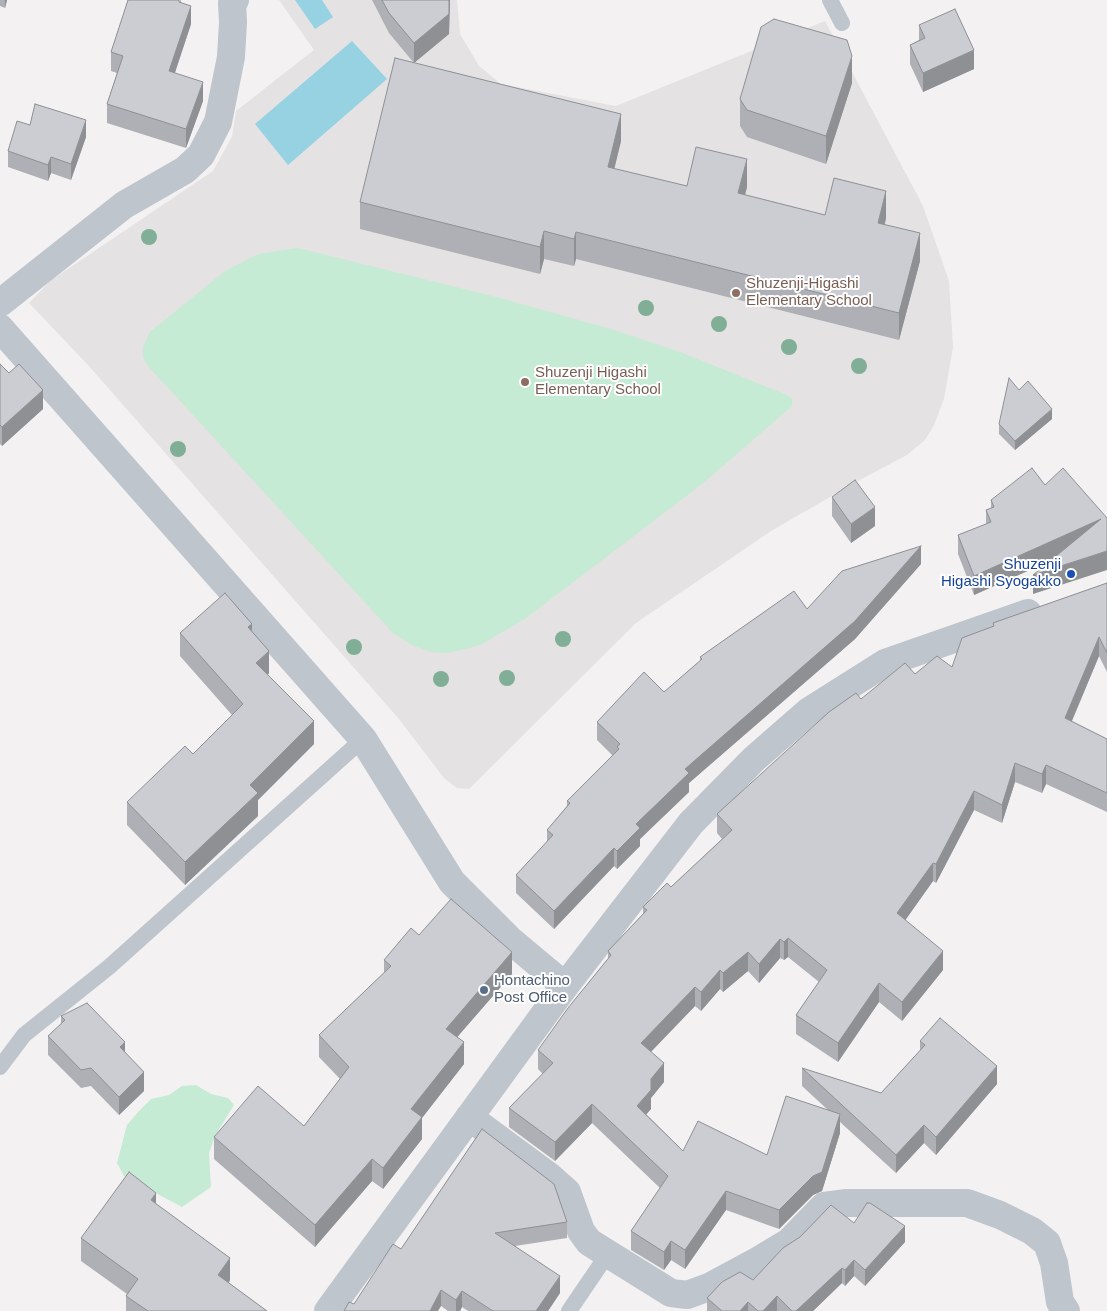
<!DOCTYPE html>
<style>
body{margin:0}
canvas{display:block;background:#f3f1f1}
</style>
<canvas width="1107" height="1311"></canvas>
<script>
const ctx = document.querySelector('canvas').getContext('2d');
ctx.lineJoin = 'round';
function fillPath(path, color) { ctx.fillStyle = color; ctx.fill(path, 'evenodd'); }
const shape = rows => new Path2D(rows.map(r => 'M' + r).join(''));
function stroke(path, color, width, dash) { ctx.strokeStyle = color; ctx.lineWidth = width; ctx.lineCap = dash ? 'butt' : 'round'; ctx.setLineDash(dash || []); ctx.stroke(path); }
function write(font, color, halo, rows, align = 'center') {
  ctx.font = font + ' Helvetica,sans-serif'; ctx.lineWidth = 4; ctx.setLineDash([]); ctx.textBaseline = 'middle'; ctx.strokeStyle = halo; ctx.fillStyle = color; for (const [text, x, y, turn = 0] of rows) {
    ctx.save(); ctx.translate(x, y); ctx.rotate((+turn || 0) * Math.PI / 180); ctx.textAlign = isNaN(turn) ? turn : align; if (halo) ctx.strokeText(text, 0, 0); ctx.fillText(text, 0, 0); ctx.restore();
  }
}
const education = shape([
 [279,0,457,0,460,34,479,66,501,84,616,106,825,21,923,206,949,281,953,347,944,399,934,425,925,440,907,455,856,482,771,531,636,623,469,789,457,788,444,778,399,719,88,365,29,303,50,281,213,171,232,137,236,111,314,50]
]);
const green = shape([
 [298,248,500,298,611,329,680,352,787,395,792,399,792,406,702,484,526,618,482,644,466,649,447,653,432,652,414,646,394,634,148,366,143,357,143,347,150,332,224,272,258,254],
 [196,1085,211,1094,228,1098,234,1105,215,1136,209,1153,211,1187,182,1207,124,1176,117,1163,127,1125,139,1111,151,1099,169,1095,182,1086]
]);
const water = shape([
 [295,0,322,0,333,17,315,29],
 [352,41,387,79,288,165,255,124]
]);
const service = shape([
 [830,0,842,23],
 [0,1067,24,1035,109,967,363,739],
 [569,1311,607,1255]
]);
const minor = shape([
 [0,303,124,205,185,170,201,155,218,122,231,57,233,22,232,3,235,0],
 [0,328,363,739,452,882,510,940,565,986],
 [469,1117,549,1176,567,1192,581,1231,589,1242,671,1293,687,1295,709,1287,759,1260,789,1242,824,1206,847,1203,967,1203,1000,1215,1032,1231,1047,1243,1054,1263,1060,1302,1066,1311],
 [328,1311,565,986,691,823,754,759,809,711,885,663,1028,613]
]);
const trees = [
 [149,237],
 [646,308],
 [719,324],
 [789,347],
 [859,366],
 [178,449],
 [563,639],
 [354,647],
 [507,678],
 [441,679]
];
const wall = shape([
 [0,0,7,0,5,8,0,6],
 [181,0,181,2,191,24,175,73,203,101,186,148,107,123,107,104,117,73,111,71,111,52],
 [372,0,450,0,449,34,414,63,389,33],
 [919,25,974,69,923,92,910,64,910,45,919,40],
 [852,83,826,164,747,137,740,126,740,99],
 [30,125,86,137,71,180,51,173,48,181,8,167,8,151],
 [621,141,614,169,687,186,747,187,745,195,825,215,886,218,885,224,920,261,899,340,576,259,574,266,544,259,540,274,360,229,360,202],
 [0,364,43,409,2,446,0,444],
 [1019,390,1052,419,1015,450,999,434,999,424],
 [1045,485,1107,519,1033,594,1052,560,974,595,958,554,958,535,986,524,986,510,991,508,991,500],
 [832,497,875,526,851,543,832,516],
 [921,564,855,639,689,783,689,792,640,839,640,846,617,869,614,866,554,929,516,893,516,875,547,842,547,830,567,806,567,801,613,756,597,740,597,722,664,692,700,661,700,657,807,609],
 [1107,583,1107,672,1099,656,1072,721,1107,739,1107,812,1046,784,1042,793,1015,782,1002,823,974,810,936,883,933,881,905,920,943,970,902,1021,879,1002,838,1062,796,1034,796,1015,819,982,788,957,784,960,780,958,759,983,748,971,723,992,720,989,701,1011,695,1006,651,1052,664,1082,651,1098,651,1109,646,1114,683,1151,767,1155,828,1110,802,1086,802,1068,881,1093,920,1051,920,1041,997,1084,936,1155,924,1143,896,1173,840,1122,840,1133,822,1191,813,1195,779,1229,726,1210,685,1269,671,1260,664,1270,631,1250,631,1231,660,1188,592,1123,555,1161,509,1127,509,1108,543,1074,538,1069,538,1050,608,959,608,951,643,914,643,907,671,887,722,839,717,833,717,814,861,699,915,674,952,667,993,626,993,623],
 [252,631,269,673,268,675,314,744,258,800,258,816,185,885,127,825,127,802,193,754,232,715,180,656,180,633],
 [419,935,512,974,457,1037,464,1064,422,1118,422,1139,383,1189,372,1181,315,1247,214,1159,214,1137,304,1126,340,1079,319,1057,319,1035,384,973,384,960],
 [61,1016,125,1052,144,1091,119,1115,91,1086,81,1088,48,1055,48,1036,61,1024],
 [482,1129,567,1222,567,1238,515,1246,560,1293,548,1311,468,1311,462,1307,460,1311,448,1311,441,1306,354,1304,401,1249],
 [156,1204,230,1280,229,1283,267,1311,126,1311,126,1296,127,1294,81,1261,81,1238],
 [854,1223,905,1242,865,1286,854,1276,845,1286,842,1283,813,1311,707,1311,707,1298,753,1280]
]);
const shadedWall = shape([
 [5,0,7,0,5,8],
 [449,0,450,0,449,34,414,63,414,43],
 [191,6,191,24,169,90,169,71],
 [974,50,974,69,923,92,923,73],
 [852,56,852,83,826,164,826,136],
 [203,82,203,101,186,148,186,129],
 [621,114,621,141,608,195,608,167],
 [86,120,86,137,71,180,71,164],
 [51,157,51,173,48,181,48,165],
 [747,159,747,187,738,221,738,193],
 [886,191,886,218,878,250,878,223],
 [544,231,544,259,540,274,540,247],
 [576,232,576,259,574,266,574,239],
 [920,233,920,261,899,340,899,313],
 [43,390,43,409,2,446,2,427],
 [1052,409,1052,419,1015,450,1015,441],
 [875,507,875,526,851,543,851,524],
 [1101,519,1101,538,974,595,974,576],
 [921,546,921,564,855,639,689,783,689,792,640,839,640,846,617,869,617,851,636,824,685,769],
 [1107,551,1107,570,1033,594,1033,575],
 [252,624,252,647,248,627],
 [1099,637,1099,656,1065,737,1065,718],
 [269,651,269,673,256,686,256,663],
 [314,721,314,744,258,800,258,816,185,885,185,862,250,785],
 [1015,763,1015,782,1002,823,1002,805],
 [1046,765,1046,784,1042,793,1042,774],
 [974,791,974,810,936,883,936,864],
 [614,848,614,866,554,929,554,911],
 [933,863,933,881,897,932,897,913],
 [788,938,788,957,784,960,784,942],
 [780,939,780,958,759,983,759,964],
 [943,951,943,970,902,1021,902,1002],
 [512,952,512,974,446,1050,446,1029],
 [748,952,748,971,723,992,723,973],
 [720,970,720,989,701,1011,701,992],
 [879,983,879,1002,838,1062,838,1043],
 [695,987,695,1006,641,1062,641,1043],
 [125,1042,125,1060,120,1047],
 [464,1042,464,1064,422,1118,422,1139,383,1189,383,1168,411,1109],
 [664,1063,664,1082,651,1098,651,1109,637,1125,637,1106,651,1079],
 [997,1066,997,1084,936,1155,936,1137],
 [144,1072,144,1091,119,1115,119,1097],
 [592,1104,592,1123,555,1161,555,1142],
 [840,1114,840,1133,822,1191,813,1195,779,1229,779,1210],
 [924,1125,924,1143,896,1173,896,1155],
 [372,1159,372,1181,315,1247,315,1225],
 [726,1191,726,1210,685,1269,685,1250],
 [156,1193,156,1215,151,1200],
 [905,1226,905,1242,865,1286,865,1270],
 [671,1241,671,1260,664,1270,664,1252],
 [230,1258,230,1280,218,1297,218,1275],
 [854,1260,854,1276,845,1286,845,1270],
 [842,1268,842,1283,813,1311,796,1311],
 [560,1276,560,1293,548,1311,536,1311],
 [441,1290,441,1306,438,1311,430,1311],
 [462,1291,462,1307,460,1311,456,1311,456,1300],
 [777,1296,777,1311,763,1311],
 [748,1302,748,1311,740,1311]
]);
const building = shape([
 [128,0,179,0,179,2,191,6,169,71,203,82,186,129,107,104,123,56,111,52,128,0],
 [382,0,449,0,449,14,414,43,389,13,382,0],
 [955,9,974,50,923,73,910,45,925,38,919,25,955,9],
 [774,19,847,40,852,56,826,136,747,110,740,99,761,27,774,19],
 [395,58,621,114,608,167,687,186,696,147,747,159,738,193,825,215,834,178,886,191,878,223,920,233,899,313,576,232,574,239,544,231,540,247,360,202,395,58],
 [35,104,86,120,71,164,51,157,48,165,8,151,17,121,30,125,35,104],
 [0,364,9,373,19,364,43,390,2,427,0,425,0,364],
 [1009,378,1019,390,1028,381,1052,409,1015,441,999,424,1009,378],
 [1032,468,1045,485,1063,468,1107,518,1107,551,1033,575,1101,519,974,576,958,535,991,522,986,510,994,507,991,500,1032,468],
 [855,480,875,507,851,524,832,497,855,480],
 [921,546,855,621,685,769,689,773,636,824,640,828,617,851,614,848,554,911,516,875,553,835,547,830,570,803,567,801,619,749,617,747,620,744,597,722,644,672,664,692,702,659,700,657,794,591,807,609,842,571,921,546],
 [1107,583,1107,653,1099,637,1065,718,1107,739,1107,793,1046,765,1042,774,1015,763,1002,805,974,791,936,864,933,863,897,913,943,951,902,1002,879,983,838,1043,796,1015,827,970,788,938,784,942,780,939,759,964,748,952,723,973,720,970,701,992,695,987,641,1043,664,1063,651,1079,651,1090,637,1106,683,1151,698,1121,767,1155,786,1096,840,1114,822,1172,813,1176,779,1210,726,1191,685,1250,671,1241,664,1252,631,1231,668,1176,592,1104,555,1142,509,1108,553,1063,538,1050,568,1008,611,955,608,951,647,910,643,907,667,883,671,887,732,830,717,814,829,712,856,693,861,699,905,663,915,674,937,656,952,667,962,638,994,626,993,623,1107,583],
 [225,593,252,624,248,627,269,651,256,663,314,721,250,785,258,793,185,862,127,802,185,746,193,754,243,704,180,633,225,593],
 [451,899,512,952,446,1029,464,1042,411,1109,422,1117,383,1168,372,1159,315,1225,214,1137,258,1086,304,1126,349,1067,319,1035,391,966,384,960,411,928,419,935,451,899],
 [87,1003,125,1042,120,1047,144,1072,119,1097,91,1068,81,1070,48,1036,65,1020,61,1016,87,1003],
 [940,1018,997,1066,936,1137,924,1125,896,1155,802,1068,881,1093,925,1045,920,1041,940,1018],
 [482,1129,554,1184,567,1222,495,1233,560,1276,536,1311,493,1311,462,1291,456,1300,441,1290,430,1311,344,1311,349,1302,354,1304,393,1244,401,1249,482,1129],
 [129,1172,156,1193,151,1200,230,1258,218,1275,267,1311,148,1311,126,1296,138,1279,81,1238,129,1172],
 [867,1203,870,1203,905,1226,865,1270,854,1260,845,1270,842,1268,796,1311,792,1311,777,1296,763,1311,758,1311,748,1302,740,1311,722,1311,707,1298,722,1282,740,1272,753,1280,783,1248,800,1237,831,1205,854,1223,867,1203]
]);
const markers = [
 [736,293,5,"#8d6e63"],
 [525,382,5,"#8d6e63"],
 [1071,574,5,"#1a4fb4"],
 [484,990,5,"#5c6f8a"]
];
const educationNames = [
 ["Shuzenji-Higashi",746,284],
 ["Elementary School",746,301],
 ["Shuzenji Higashi",535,373],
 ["Elementary School",535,390]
];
const transitNames = [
 ["Shuzenji",1061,565],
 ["Higashi Syogakko",1061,582]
];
const serviceNames = [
 ["Hontachino",494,981],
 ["Post Office",494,998]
];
fillPath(education, '#e4e2e2');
fillPath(green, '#c5ebd4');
fillPath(water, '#97d2e3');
stroke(service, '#bec5cc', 16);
stroke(minor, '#bec5cc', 28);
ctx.fillStyle = '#80ae97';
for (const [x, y] of trees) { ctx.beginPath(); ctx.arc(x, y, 8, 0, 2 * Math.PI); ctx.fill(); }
fillPath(wall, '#afb0b5');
fillPath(shadedWall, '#8e9094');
fillPath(building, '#cbcdd3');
stroke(building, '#8e9094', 1);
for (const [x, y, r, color] of markers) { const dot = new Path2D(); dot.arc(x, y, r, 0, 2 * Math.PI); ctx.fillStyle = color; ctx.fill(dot); stroke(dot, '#fff', 2); }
write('15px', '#785e54', '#fff', educationNames, 'left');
write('15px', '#164399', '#fff', transitNames, 'right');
write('15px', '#4e5e75', '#fff', serviceNames, 'left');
</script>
